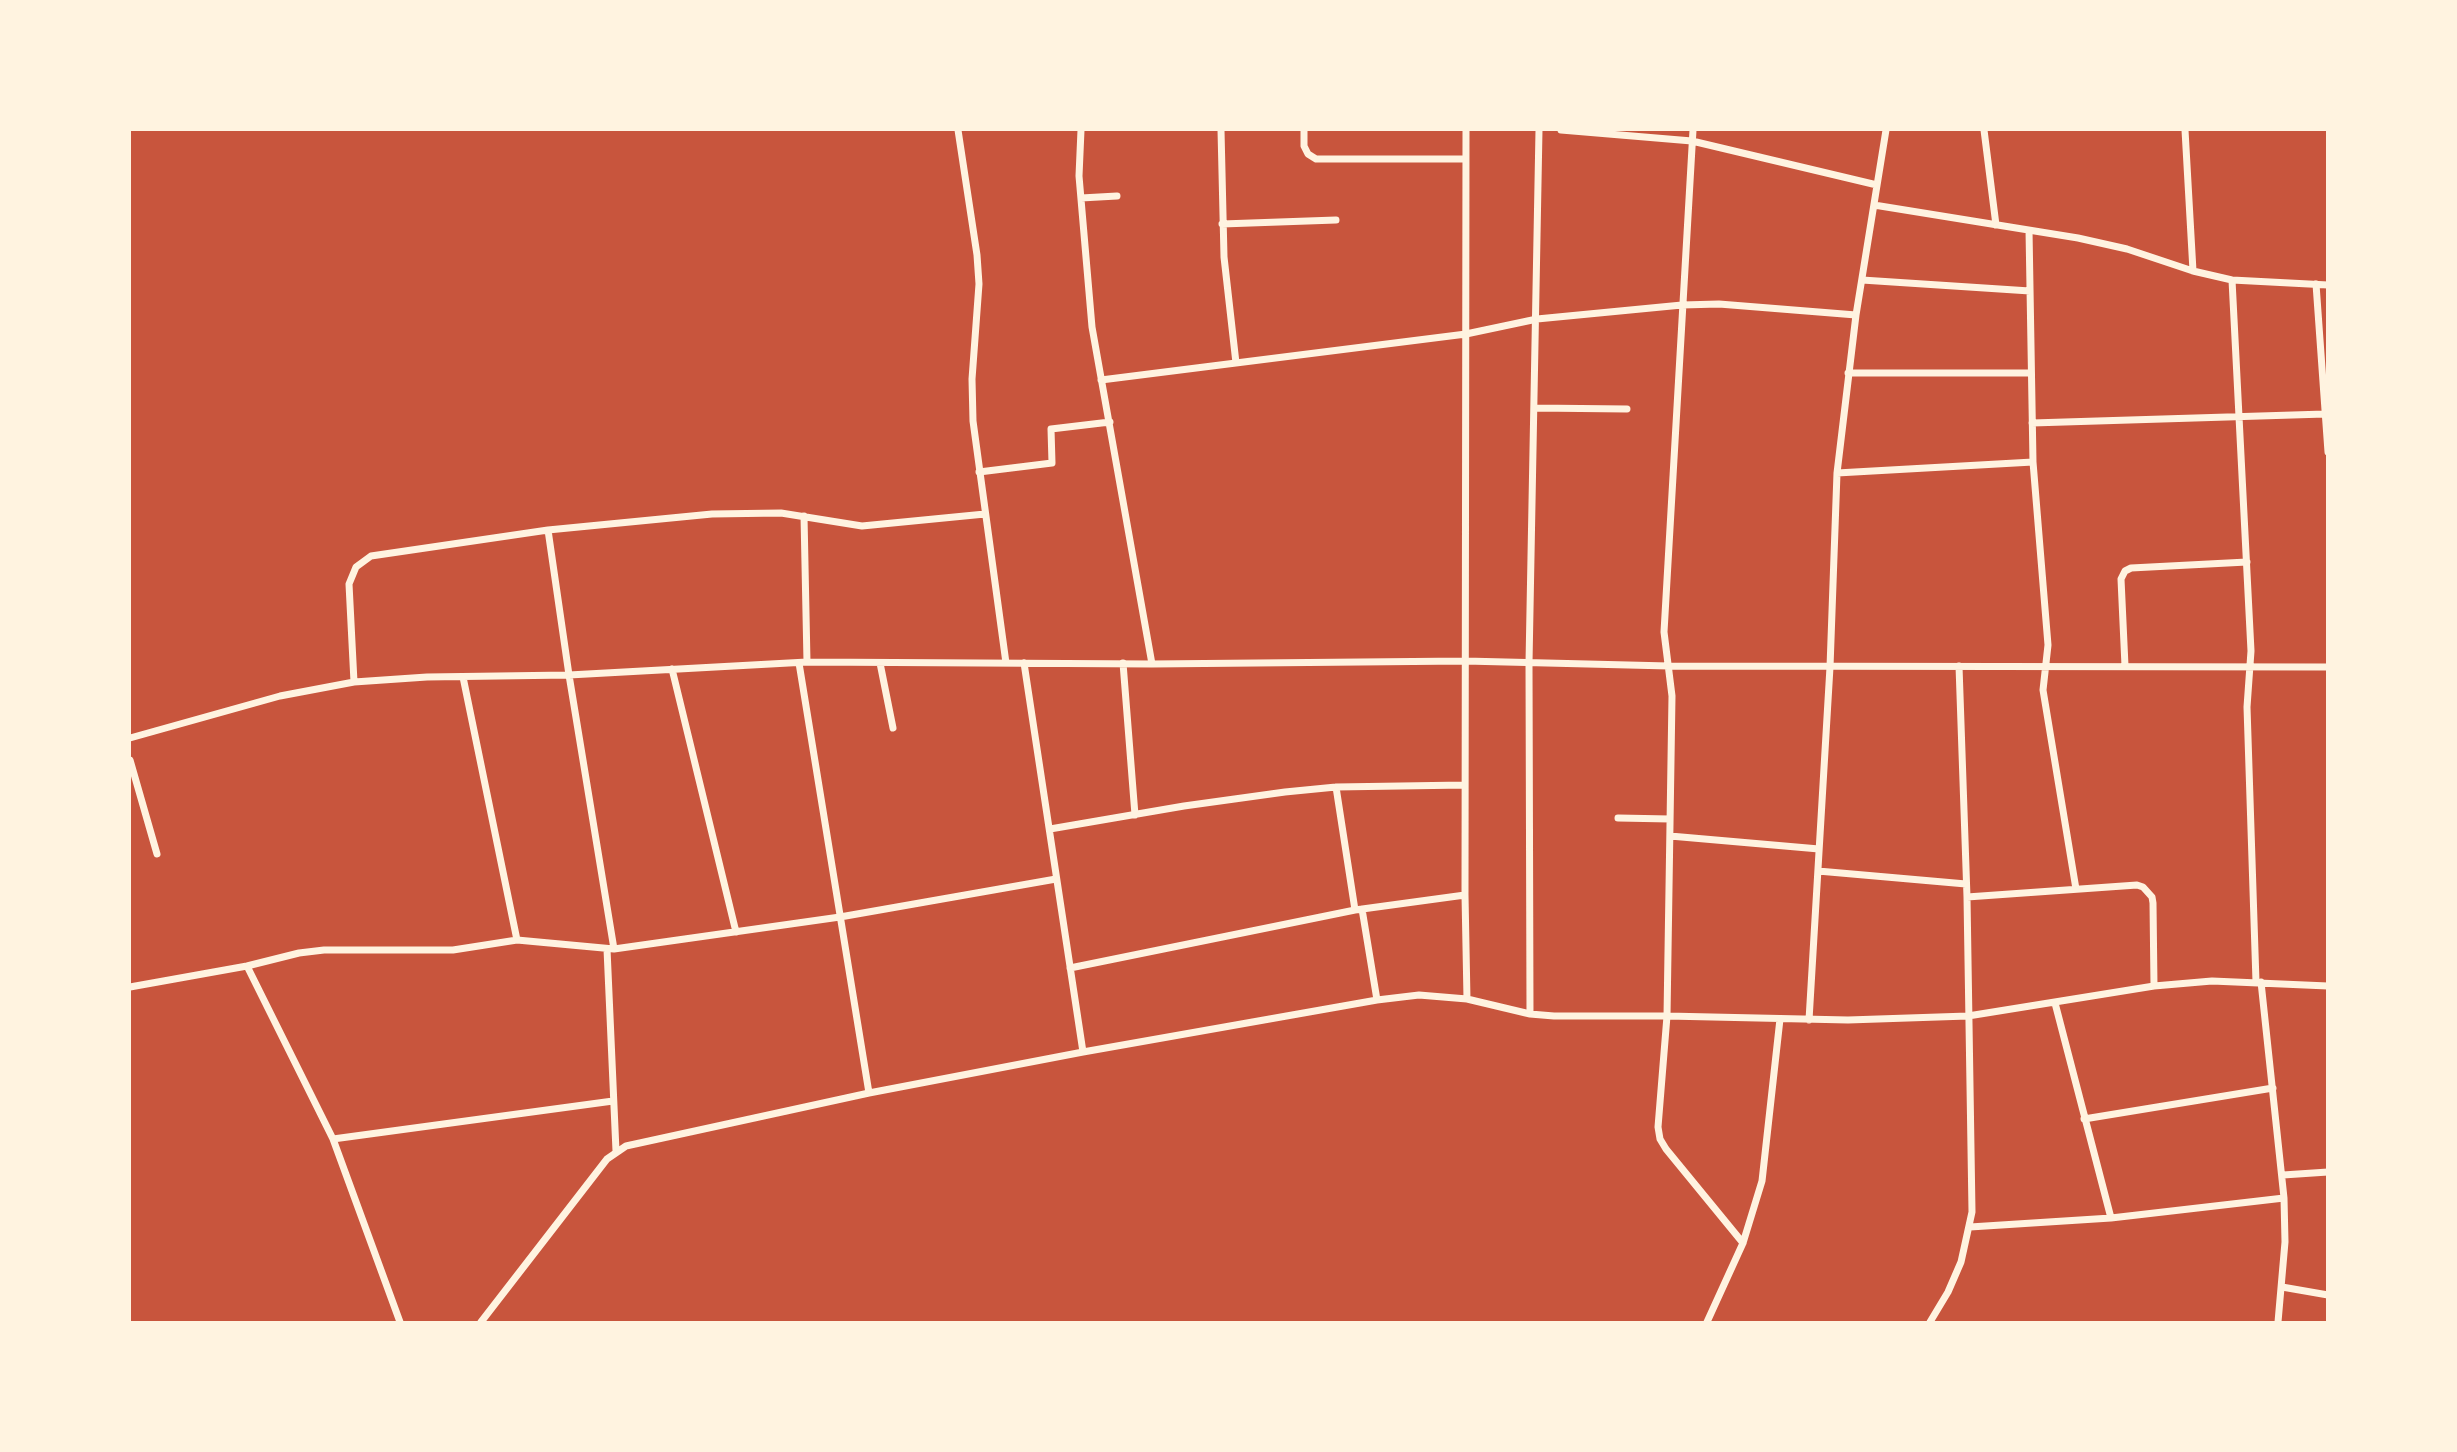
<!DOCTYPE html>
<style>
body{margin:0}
#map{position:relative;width:2457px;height:1452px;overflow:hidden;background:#c8553d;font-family:Raleway,sans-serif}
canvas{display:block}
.frame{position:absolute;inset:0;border:131px solid #fff3e0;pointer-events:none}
</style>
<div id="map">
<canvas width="2457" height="1452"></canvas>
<div class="frame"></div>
</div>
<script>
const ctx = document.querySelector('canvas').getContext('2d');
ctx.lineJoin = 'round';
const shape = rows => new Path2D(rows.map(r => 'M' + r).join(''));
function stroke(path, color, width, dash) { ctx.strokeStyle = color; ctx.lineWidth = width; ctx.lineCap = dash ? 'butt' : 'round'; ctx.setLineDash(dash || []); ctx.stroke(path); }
const minor = shape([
 [958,130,977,255,979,284,972,379,973,421,1006,663],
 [1081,130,1079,176,1092,327,1152,664],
 [1221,130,1224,257,1236,363],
 [1304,130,1304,146,1308,154,1316,159,1465,159],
 [1466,130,1465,895,1467,999],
 [1561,130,1692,141,1877,185],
 [1693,130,1664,632,1672,696,1667,1016,1658,1127,1660,1139,1666,1149,1743,1243],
 [1984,130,1996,225],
 [2185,130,2193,271],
 [1081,198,1117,196],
 [1874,205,2078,238,2127,249,2193,271,2232,280,2328,285],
 [1222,224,1336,220],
 [2029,230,2033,462,2048,645,2043,690,2076,889],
 [1862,280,2030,291],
 [2232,280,2251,651,2247,707,2256,982],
 [2316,284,2328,452],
 [1848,373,2031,373],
 [1101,380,1466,334,1537,319,1682,305,1719,304,1856,315],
 [1534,408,1627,409],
 [2032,423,2325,414],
 [979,472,1052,463,1051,429,1110,422],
 [1837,473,2033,462],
 [804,516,807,662],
 [548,530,569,675,614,949],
 [799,663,869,1093],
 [880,663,893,728],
 [1024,663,1083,1052],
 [1123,663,1135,815],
 [2125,666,2121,579,2125,571,2131,568,2247,562],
 [672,669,736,932],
 [463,677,517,940],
 [354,682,349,584,356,567,371,556,548,530,712,514,781,513,862,526,985,514],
 [130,738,280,696,354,682,427,677,569,675,807,662,1152,664,1465,661,1669,666,2328,667],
 [130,760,157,854],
 [1336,787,1355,910],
 [1618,818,1670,819],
 [1050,829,1184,806,1285,792,1336,787,1465,785],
 [1670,836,1819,849],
 [1818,871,1966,884],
 [1967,897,2137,885,2143,887,2152,897,2153,903,2154,986],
 [1362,909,1377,1000],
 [607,949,616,1151],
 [247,966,333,1139,400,1322],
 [1070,968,1355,910,1465,895],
 [2261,982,2284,1198,2285,1242,2278,1322],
 [130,987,247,966,299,953,324,950,453,950,517,940,614,949,840,917,1056,879],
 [2055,1003,2111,1218],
 [1530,1014,1529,663,1539,130],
 [1809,1020,1830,667,1837,473,1856,315,1886,130],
 [2084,1119,2273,1088],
 [333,1139,613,1101],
 [2283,1175,2328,1172],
 [1970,1227,2111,1218,2284,1198],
 [2282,1287,2328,1295],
 [481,1322,607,1159,626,1146,869,1093,1083,1052,1377,1000,1419,995,1467,999,1530,1014,1554,1016,1667,1016,1848,1020,1968,1016,2154,986,2212,981,2328,986],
 [1707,1322,1743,1243,1762,1181,1780,1019],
 [1930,1322,1948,1292,1961,1262,1972,1212,1967,897,1959,666]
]);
stroke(minor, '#fff3e0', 7);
</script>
